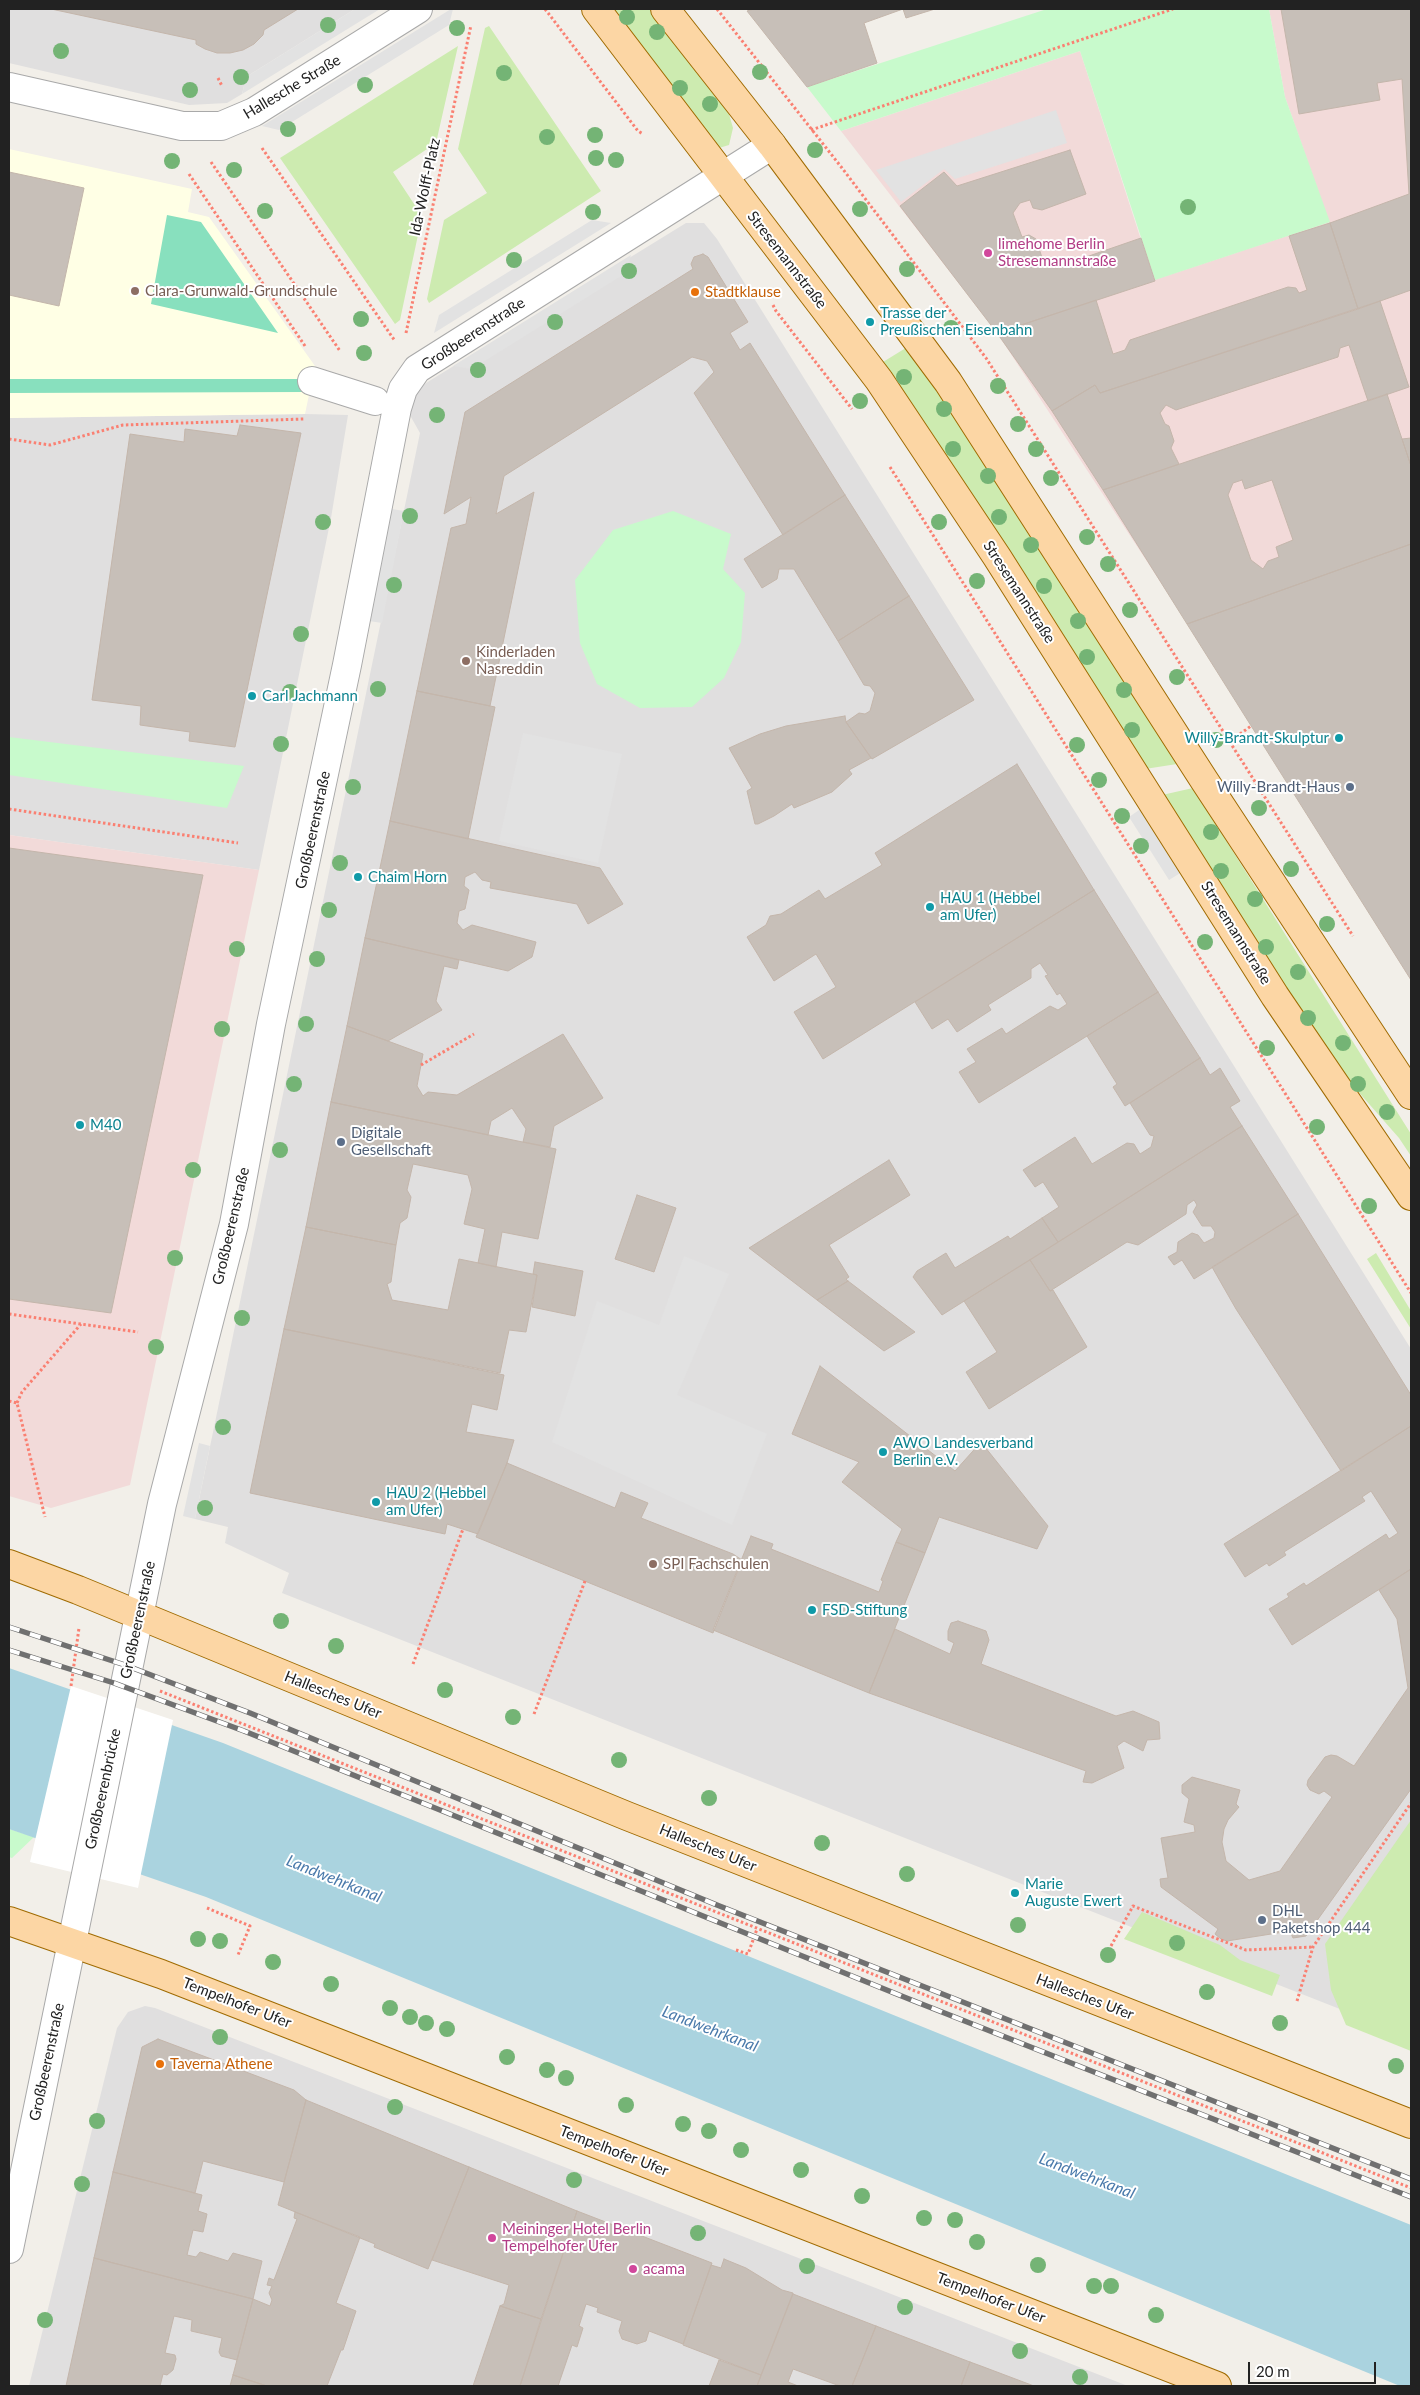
<!DOCTYPE html>
<meta charset="utf-8">
<style>
body{margin:0}
#map{position:relative;width:1420px;height:2395px;overflow:hidden;background:#f2efe9;font-family:Lato,sans-serif}
canvas{display:block}
.frame{position:absolute;inset:0;border:10px solid #222;pointer-events:none}
.scale{position:absolute;left:1248px;top:2362px;width:128px;height:22px;box-sizing:border-box;border:2px solid #222;border-top:0;padding-left:6px;font-size:15px;line-height:18px;white-space:nowrap;color:#222;-webkit-text-stroke:4px #fff;paint-order:stroke}
</style>
<div id="map">
<canvas width="1420" height="2395"></canvas>
<div class="frame"></div>
<div class="scale">20 m</div>
</div>
<script>
const ctx = document.querySelector('canvas').getContext('2d');
ctx.lineJoin = 'round';
function fillPath(path, color) { ctx.fillStyle = color; ctx.fill(path, 'evenodd'); }
const shape = rows => new Path2D(rows.map(r => 'M' + r).join(''));
function stroke(path, color, width, dash) { ctx.strokeStyle = color; ctx.lineWidth = width; ctx.lineCap = dash ? 'butt' : 'round'; ctx.setLineDash(dash || []); ctx.stroke(path); }
function write(font, color, halo, rows, align = 'center') {
  ctx.font = font + ' Lato,sans-serif'; ctx.lineWidth = 4; ctx.setLineDash([]); ctx.textBaseline = 'middle'; ctx.strokeStyle = halo; ctx.fillStyle = color; for (const [text, x, y, turn = 0] of rows) {
    ctx.save(); ctx.translate(x, y); ctx.rotate((+turn || 0) * Math.PI / 180); ctx.textAlign = isNaN(turn) ? turn : align; if (halo) ctx.strokeText(text, 0, 0); ctx.fillText(text, 0, 0); ctx.restore();
  }
}
const residential = shape([
 [9,9,355,9,246,77,242,94,227,103,189,105,9,63],
 [686,223,704,223,717,239,1411,1349,1411,2037,282,1593,289,1573,225,1543,228,1527,195,1519,420,433,407,410,418,390,426,383],
 [305,414,348,415,331,518,259,870,9,835,9,418],
 [145,2006,155,2008,1128,2386,29,2386,117,2028,128,2012]
]);
const commercial = shape([
 [1269,9,1411,9,1411,980,1188,624,997,333,841,131,1080,51,1154,280,1329,222,1285,97],
 [9,835,259,870,130,1485,51,1508,9,1496]
]);
const education = shape([
 [9,149,192,189,188,212,209,217,315,366,305,414,9,418]
]);
const grass = shape([
 [608,9,650,9,729,114,733,128,729,145,719,148],
 [489,26,601,191,429,303,427,299,444,220,487,193,458,149,485,28],
 [458,46,436,143,393,172,422,216,400,320,395,324,280,158],
 [909,346,1177,764,1145,769,883,362],
 [1193,788,1411,1134,1411,1156,1399,1138,1326,1055,1162,795],
 [1376,1253,1411,1311,1411,1329,1367,1259],
 [1411,1820,1411,2051,1346,2025,1331,1990,1325,1944],
 [1142,1912,1220,1945,1240,1960,1280,1975,1272,1996,1124,1939]
]);
const park = shape([
 [1047,9,1269,9,1285,97,1330,222,1155,280,1080,51,841,131,807,87],
 [673,511,731,534,723,569,745,593,741,642,724,678,692,707,640,708,597,684,580,643,575,580,613,530],
 [9,737,244,766,227,808,9,775],
 [9,1829,34,1837,12,1858,9,1857]
]);
const pitch = shape([
 [167,215,201,222,278,333,151,304],
 [9,379,304,379,304,392,9,393]
]);
const parking = shape([
 [355,9,380,9,242,94,246,77],
 [451,9,453,9,449,25,279,130,262,126],
 [1056,110,1067,143,955,179,944,169,901,202,876,170],
 [592,220,611,223,434,333,439,315],
 [631,255,626,273,472,369,453,366],
 [392,509,404,511,382,623,369,621],
 [523,733,622,754,598,863,499,841],
 [1142,808,1182,872,1169,880,1129,817],
 [684,1256,729,1274,677,1395,767,1434,732,1525,552,1442,597,1301,659,1325],
 [199,1443,210,1446,195,1519,183,1516]
]);
const water = shape([
 [9,1668,223,1743,1411,2225,1411,2386,1400,2386,206,1897,9,1829]
]);
const pier = shape([
 [71,1686,173,1720,138,1888,30,1862]
]);
const building = shape([
 [51,9,298,9,264,30,263,35,254,44,243,50,230,53,217,53,205,49,196,44,196,40,51,9],
 [754,9,935,9,906,18,903,9,864,23,877,63,807,87,747,11,754,9],
 [1281,9,1411,9,1411,290,1358,309,1330,223,1409,194,1402,79,1377,83,1380,100,1299,114,1281,9],
 [1070,150,1086,194,1042,210,1033,208,1030,200,1020,203,1013,213,1022,237,1029,235,1036,239,1045,267,1058,268,1060,266,1141,238,1155,281,997,333,900,206,944,172,957,186,1070,150],
 [9,172,84,188,59,306,9,295,9,172],
 [1330,223,1358,309,1100,393,1095,385,1052,411,997,333,1096,300,1113,354,1125,350,1130,340,1288,287,1296,288,1299,293,1307,290,1289,236,1330,223],
 [703,254,708,257,748,322,730,333,740,350,750,343,845,495,783,535,694,393,714,372,707,361,692,357,504,476,496,514,534,492,490,706,417,691,451,528,466,524,471,497,444,514,465,412,693,269,691,264,694,257,703,254],
 [1380,301,1409,387,1368,401,1349,345,1340,348,1338,357,1176,410,1166,405,1160,413,1165,424,1169,426,1174,441,1171,448,1179,464,1103,490,1052,411,1095,385,1100,393,1380,301],
 [1387,394,1411,466,1411,544,1187,624,1103,490,1387,394],
 [1242,480,1245,489,1272,480,1293,540,1276,547,1279,557,1268,561,1263,569,1251,560,1228,495,1233,483,1242,480],
 [240,425,301,433,235,747,189,741,190,732,140,725,141,706,92,700,130,434,184,442,185,429,237,436,240,425],
 [1411,438,1411,466,1402,439,1411,438],
 [845,495,909,596,838,641,794,569,779,569,777,579,762,588,744,559,845,495],
 [1411,544,1411,980,1187,624,1411,544],
 [909,596,974,700,872,759,846,722,859,713,865,714,870,711,875,693,870,686,864,685,838,641,909,596],
 [417,691,495,707,468,839,390,821,417,691],
 [845,716,846,722,871,758,849,770,852,774,832,792,794,808,792,804,774,816,758,824,755,824,747,791,752,788,729,748,760,734,786,726,845,716],
 [1017,764,1094,890,823,1059,794,1012,836,987,816,954,774,981,747,937,766,925,770,916,781,914,819,890,825,899,882,865,875,853,1017,764],
 [390,821,600,868,623,904,588,924,577,904,490,888,491,882,482,880,475,872,465,877,464,886,469,890,465,909,459,911,457,923,463,930,472,925,536,942,532,957,508,971,365,938,390,821],
 [9,848,203,875,111,1313,9,1299,9,848],
 [1094,890,1158,992,979,1103,959,1072,976,1062,967,1049,1002,1028,1006,1034,1050,1006,1058,1010,1067,1004,1060,993,1057,995,1045,976,1048,975,1040,963,1031,969,1031,978,988,1005,991,1010,957,1032,948,1019,932,1029,915,1002,1094,890],
 [365,938,459,960,457,969,444,966,436,1001,442,1010,388,1041,347,1026,365,938],
 [1158,992,1200,1058,1125,1106,1113,1087,1117,1084,1087,1036,1158,992],
 [347,1026,423,1054,417,1086,423,1096,428,1092,457,1095,563,1034,603,1098,554,1126,550,1147,523,1142,526,1129,512,1108,491,1121,488,1135,331,1102,347,1026],
 [1200,1058,1210,1075,1220,1068,1240,1101,1230,1107,1242,1126,1058,1242,1042,1218,1059,1207,1043,1182,1035,1187,1023,1170,1075,1137,1092,1164,1127,1143,1134,1144,1140,1154,1151,1147,1154,1136,1150,1135,1130,1103,1200,1058],
 [331,1102,556,1149,538,1239,502,1232,496,1267,478,1263,485,1229,464,1224,472,1189,468,1175,413,1164,407,1190,411,1197,407,1218,400,1223,396,1245,306,1227,331,1102],
 [1242,1126,1298,1214,1194,1279,1182,1260,1174,1265,1168,1257,1177,1252,1178,1242,1192,1233,1198,1235,1204,1243,1214,1238,1215,1232,1211,1226,1202,1226,1193,1212,1197,1205,1194,1200,1187,1205,1186,1214,1138,1245,1127,1242,1050,1291,1030,1260,1242,1126],
 [889,1160,910,1195,829,1245,849,1277,846,1279,848,1281,817,1300,749,1248,889,1160],
 [637,1195,676,1208,654,1272,615,1259,637,1195],
 [1298,1214,1411,1395,1411,1426,1341,1471,1236,1309,1212,1267,1298,1214],
 [1042,1218,1058,1242,942,1315,913,1277,917,1271,946,1253,955,1268,1008,1236,1010,1239,1042,1218],
 [306,1227,396,1245,391,1282,387,1284,392,1300,448,1310,459,1259,537,1275,526,1332,509,1330,500,1373,284,1329,306,1227],
 [1030,1260,1050,1291,1053,1290,1087,1347,989,1409,966,1372,997,1352,964,1301,1030,1260],
 [535,1262,583,1271,575,1316,532,1307,537,1275,533,1274,535,1262],
 [848,1281,915,1332,884,1351,817,1300,848,1281],
 [284,1329,504,1375,497,1410,472,1404,466,1432,514,1440,507,1463,478,1534,447,1524,445,1534,250,1493,284,1329],
 [820,1366,955,1471,981,1442,1048,1526,1037,1549,939,1517,925,1553,896,1542,902,1529,842,1482,859,1462,792,1434,820,1366],
 [1411,1426,1411,1569,1292,1645,1269,1609,1289,1597,1287,1594,1304,1583,1306,1586,1386,1534,1389,1539,1398,1533,1371,1491,1362,1497,1365,1501,1284,1552,1286,1555,1269,1566,1267,1563,1245,1577,1224,1544,1411,1426],
 [507,1463,615,1508,621,1492,648,1503,641,1518,733,1554,742,1560,713,1633,476,1537,507,1463],
 [751,1536,773,1544,771,1549,879,1592,883,1581,881,1580,896,1542,925,1553,869,1693,713,1630,751,1536],
 [1411,1569,1411,1789,1306,1936,1293,1938,1290,1931,1227,1941,1221,1939,1215,1934,1218,1929,1161,1887,1160,1879,1168,1878,1161,1838,1195,1832,1194,1825,1184,1822,1189,1799,1182,1793,1182,1785,1192,1777,1240,1790,1236,1804,1239,1807,1228,1820,1224,1829,1222,1842,1226,1861,1249,1880,1280,1871,1332,1797,1324,1791,1319,1794,1310,1790,1307,1785,1308,1780,1325,1757,1331,1755,1337,1756,1354,1766,1408,1688,1397,1619,1379,1590,1411,1569],
 [958,1621,986,1631,989,1640,981,1664,1116,1716,1133,1711,1159,1722,1160,1739,1147,1740,1143,1751,1124,1741,1117,1746,1124,1768,1092,1783,1083,1782,1086,1771,869,1693,895,1629,950,1654,954,1643,948,1640,948,1631,951,1623,958,1621],
 [158,2039,294,2090,306,2100,284,2182,203,2161,195,2193,113,2172,142,2047,158,2039],
 [306,2100,469,2167,428,2269,374,2247,375,2244,278,2205,306,2100],
 [469,2167,577,2211,541,2319,500,2306,504,2304,509,2285,432,2260,469,2167],
 [113,2172,202,2195,198,2211,207,2214,203,2232,193,2230,187,2255,196,2257,200,2252,228,2261,233,2253,262,2261,253,2299,94,2258,113,2172],
 [577,2211,712,2263,683,2344,649,2331,646,2341,637,2344,622,2339,619,2331,622,2321,597,2312,598,2308,586,2304,579,2326,583,2328,577,2347,572,2345,558,2386,520,2386,577,2211],
 [295,2212,360,2237,336,2303,356,2311,343,2350,341,2350,327,2386,267,2386,233,2375,253,2299,270,2306,272,2300,269,2293,272,2286,267,2285,269,2278,274,2280,297,2219,294,2218,295,2212],
 [94,2258,253,2299,237,2360,221,2356,219,2352,222,2338,191,2331,192,2320,174,2316,165,2353,175,2355,176,2359,173,2370,167,2375,163,2374,160,2386,66,2386,94,2258],
 [724,2259,746,2268,782,2290,793,2293,761,2375,683,2345,711,2265,721,2268,724,2259],
 [793,2294,876,2326,852,2386,840,2386,793,2369,788,2382,798,2386,757,2386,793,2294],
 [500,2306,541,2319,520,2386,473,2386,500,2306],
 [876,2326,970,2362,961,2386,852,2386,876,2326],
 [719,2360,761,2375,757,2386,709,2386,719,2360],
 [970,2362,981,2366,1034,2386,961,2386,970,2362],
 [233,2375,267,2386,230,2386,233,2375]
]);
const path = shape([
 [545,9,638,131,643,134],
 [717,9,842,168,986,358,1353,936],
 [218,78,222,86],
 [811,130,1173,9],
 [262,148,395,341],
 [211,162,340,351],
 [189,174,305,346],
 [773,305,776,311,852,409],
 [406,333,471,25],
 [9,439,50,445,123,425,304,419],
 [890,467,1411,1293],
 [1240,734,1251,726],
 [9,809,238,843],
 [421,1065,474,1034],
 [9,1314,138,1332],
 [9,1401,17,1403,45,1517],
 [17,1403,22,1392,81,1324],
 [413,1664,463,1529],
 [71,1686,79,1628],
 [160,1691,1411,2188],
 [534,1714,585,1581],
 [207,1908,250,1926,238,1955],
 [1111,1946,1133,1906,1246,1950,1313,1947],
 [736,1950,748,1954,757,1929],
 [1297,2001,1313,1947,1411,1803]
]);
const minor = shape([
 [9,87,182,126,221,126,254,112,418,9],
 [312,381,375,401],
 [9,2249,162,1504,234,1224,271,1024,347,665,397,408,403,389,417,369,772,145]
]);
const major = shape([
 [596,9,879,380,997,557,1275,996,1411,1196],
 [665,9,772,145,948,382,1204,780,1411,1095],
 [9,1564,78,1590,627,1816,1411,2124],
 [9,1921,161,1974,1217,2386]
]);
const rail = shape([
 [9,1627,125,1665,250,1713,717,1905,1411,2179],
 [9,1650,114,1683,244,1731,914,2001,1411,2197]
]);
const trees = [
 [627,17],
 [328,25],
 [457,28],
 [657,32],
 [61,51],
 [760,72],
 [504,73],
 [241,77],
 [365,85],
 [680,88],
 [190,90],
 [710,104],
 [288,129],
 [595,135],
 [547,137],
 [815,150],
 [596,158],
 [616,160],
 [172,161],
 [234,170],
 [1188,207],
 [860,209],
 [265,211],
 [593,212],
 [514,260],
 [907,269],
 [629,271],
 [361,319],
 [555,322],
 [951,328],
 [364,353],
 [478,370],
 [904,377],
 [998,386],
 [860,401],
 [944,409],
 [437,415],
 [1018,424],
 [953,449],
 [1036,449],
 [988,476],
 [1051,478],
 [410,516],
 [999,517],
 [323,522],
 [939,522],
 [1087,537],
 [1031,545],
 [1108,564],
 [977,581],
 [394,585],
 [1044,586],
 [1130,610],
 [1078,621],
 [301,634],
 [1087,657],
 [1177,677],
 [378,689],
 [1124,690],
 [290,692],
 [1132,730],
 [1216,740],
 [281,744],
 [1077,745],
 [1099,780],
 [353,787],
 [1259,808],
 [1122,816],
 [1211,832],
 [1141,846],
 [340,863],
 [1291,869],
 [1221,871],
 [1255,899],
 [329,910],
 [1327,924],
 [1205,942],
 [1266,947],
 [237,949],
 [317,959],
 [1298,972],
 [1308,1018],
 [306,1024],
 [222,1029],
 [1343,1043],
 [1267,1048],
 [294,1084],
 [1358,1084],
 [1387,1112],
 [1317,1127],
 [280,1150],
 [193,1170],
 [1369,1206],
 [175,1258],
 [242,1318],
 [156,1347],
 [223,1427],
 [205,1508],
 [281,1621],
 [336,1646],
 [445,1690],
 [513,1717],
 [619,1760],
 [709,1798],
 [822,1843],
 [907,1874],
 [1018,1925],
 [198,1939],
 [220,1941],
 [1177,1943],
 [1108,1955],
 [273,1962],
 [331,1984],
 [1207,1992],
 [390,2008],
 [410,2017],
 [426,2023],
 [1280,2023],
 [447,2029],
 [220,2037],
 [507,2057],
 [1396,2066],
 [547,2070],
 [566,2078],
 [626,2105],
 [395,2107],
 [97,2121],
 [683,2124],
 [709,2131],
 [741,2150],
 [801,2170],
 [574,2180],
 [82,2184],
 [862,2196],
 [924,2218],
 [955,2220],
 [698,2233],
 [977,2242],
 [1038,2265],
 [807,2266],
 [1094,2286],
 [1111,2286],
 [905,2307],
 [1156,2315],
 [45,2320],
 [1020,2351],
 [1080,2377]
];
const markers = [
 [988,253,5,"#d1479c"],
 [135,291,5,"#8d6e63"],
 [695,292,5,"#e8710a"],
 [870,322,5,"#0f9aa8"],
 [466,661,5,"#8d6e63"],
 [252,696,5,"#0f9aa8"],
 [1339,738,5,"#0f9aa8"],
 [1350,787,5,"#5c6f8a"],
 [358,877,5,"#0f9aa8"],
 [930,907,5,"#0f9aa8"],
 [80,1125,5,"#0f9aa8"],
 [341,1142,5,"#5c6f8a"],
 [883,1452,5,"#0f9aa8"],
 [376,1502,5,"#0f9aa8"],
 [653,1564,5,"#8d6e63"],
 [812,1610,5,"#0f9aa8"],
 [1015,1893,5,"#0f9aa8"],
 [1262,1920,5,"#5c6f8a"],
 [160,2064,5,"#e8710a"],
 [492,2238,5,"#d1479c"],
 [633,2269,5,"#d1479c"]
];
const streetNames = [
 ["Hallesche Straße",292,87,-31],
 ["Ida-Wolff-Platz",425,187,-78],
 ["Stresemannstraße",787,260,52],
 ["Großbeerenstraße",473,334,-33],
 ["Stresemannstraße",1019,592,57],
 ["Großbeerenstraße",313,830,-78],
 ["Stresemannstraße",1236,933,58],
 ["Großbeerenstraße",231,1226,-77],
 ["Großbeerenstraße",138,1620,-78],
 ["Hallesches Ufer",333,1695,22],
 ["Großbeerenbrücke",103,1789,-78],
 ["Hallesches Ufer",708,1848,22],
 ["Hallesches Ufer",1085,1997,21],
 ["Tempelhofer Ufer",237,2003,21],
 ["Großbeerenstraße",47,2062,-78],
 ["Tempelhofer Ufer",614,2151,21],
 ["Tempelhofer Ufer",991,2298,21]
];
const hotelNames = [
 ["limehome Berlin",998,244],
 ["Stresemannstraße",998,261],
 ["Meininger Hotel Berlin",502,2229],
 ["Tempelhofer Ufer",502,2246],
 ["acama",643,2269]
];
const educationNames = [
 ["Clara-Grunwald-Grundschule",145,291],
 ["Kinderladen",476,652],
 ["Nasreddin",476,669],
 ["SPI Fachschulen",663,1564]
];
const foodNames = [
 ["Stadtklause",705,292],
 ["Taverna Athene",170,2064]
];
const cultureNames = [
 ["Trasse der",880,313],
 ["Preußischen Eisenbahn",880,330],
 ["Carl Jachmann",262,696],
 ["Willy-Brandt-Skulptur",1329,738,"right"],
 ["Chaim Horn",368,877],
 ["HAU 1 (Hebbel",940,898],
 ["am Ufer)",940,915],
 ["M40",90,1125],
 ["AWO Landesverband",893,1443],
 ["Berlin e.V.",893,1460],
 ["HAU 2 (Hebbel",386,1493],
 ["am Ufer)",386,1510],
 ["FSD-Stiftung",822,1610],
 ["Marie",1025,1884],
 ["Auguste Ewert",1025,1901]
];
const serviceNames = [
 ["Willy-Brandt-Haus",1340,787,"right"],
 ["Digitale",351,1133],
 ["Gesellschaft",351,1150],
 ["DHL",1272,1911],
 ["Paketshop 444",1272,1928]
];
const waterNames = [
 ["Landwehrkanal",334,1879,22],
 ["Landwehrkanal",710,2029,21],
 ["Landwehrkanal",1087,2176,21]
];
fillPath(residential, '#e0dfdf');
fillPath(commercial, '#f2dad9');
fillPath(education, '#ffffe5');
fillPath(grass, '#cdebb0');
fillPath(park, '#c8facc');
fillPath(pitch, '#88e0be');
fillPath(parking, '#e2e2e2');
fillPath(water, '#aad3df');
fillPath(pier, '#fff');
fillPath(building, '#c7bfb8');
stroke(building, '#c4b6ab', 1);
stroke(minor, '#a9a9a9', 30);
stroke(major, '#a06b00', 30);
stroke(path, '#fa8072', 3, [2.5, 2.5]);
stroke(minor, '#fff', 28);
stroke(major, '#fcd6a4', 28);
stroke(rail, '#707070', 5.5);
stroke(rail, '#fff', 4, [11]);
ctx.fillStyle = '#74b475';
for (const [x, y] of trees) { ctx.beginPath(); ctx.arc(x, y, 8, 0, 2 * Math.PI); ctx.fill(); }
for (const [x, y, r, color] of markers) { const dot = new Path2D(); dot.arc(x, y, r, 0, 2 * Math.PI); ctx.fillStyle = color; ctx.fill(dot); stroke(dot, '#fff', 2); }
write('15px', '#222', '#fff', streetNames);
write('15px', '#b23c85', '#fff', hotelNames, 'left');
write('15px', '#785e54', '#fff', educationNames, 'left');
write('15px', '#c56008', '#fff', foodNames, 'left');
write('15px', '#0d838f', '#fff', cultureNames, 'left');
write('15px', '#4e5e75', '#fff', serviceNames, 'left');
write('italic 16px', '#4a7aab', '#fff', waterNames);
</script>
